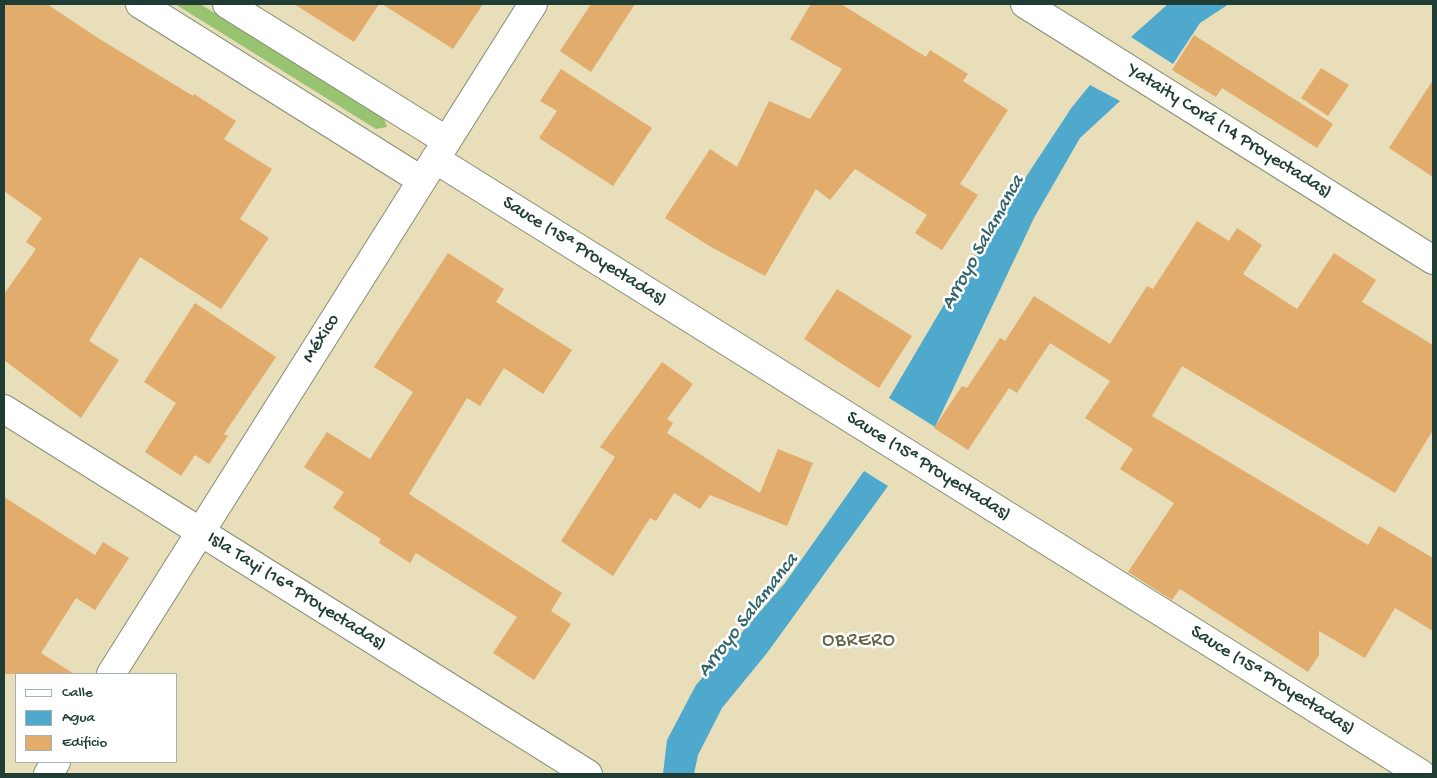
<!DOCTYPE html>
<meta charset="utf-8">
<style>
body{margin:0}
#map{position:relative;width:1437px;height:778px;overflow:hidden;background:#e8deba;font-family:"Gochi Hand",sans-serif}
canvas{display:block}
.frame{position:absolute;inset:0;border:5px solid #1f3d34;pointer-events:none}
.legend{position:absolute;left:15px;top:673px;width:162px;height:90px;box-sizing:border-box;background:#fff;border:1px solid #a5b1ae;margin:0;padding:6px 9px;list-style:none;font-size:15px;color:#1f3d34}
.legend li{display:flex;align-items:center;gap:10px;height:25px}
.legend b{width:25px;border:1px solid #a5b1ae}
</style>
<div id="map">
<canvas width="1437" height="778"></canvas>
<div class="frame"></div>
<ul class="legend">
<li><b style="height:6px;background:#fff"></b>Calle</li>
<li><b style="height:14px;background:#4fa9cd"></b>Agua</li>
<li><b style="height:14px;background:#e1ac6c"></b>Edificio</li>
</ul>
</div>
<script>
const ctx = document.querySelector('canvas').getContext('2d');
ctx.lineJoin = 'round';
function fillPath(path, color) { ctx.fillStyle = color; ctx.fill(path, 'evenodd'); }
const shape = rows => new Path2D(rows.map(r => 'M' + r).join(''));
function stroke(path, color, width, dash) { ctx.strokeStyle = color; ctx.lineWidth = width; ctx.lineCap = dash ? 'butt' : 'round'; ctx.setLineDash(dash || []); ctx.stroke(path); }
function write(font, color, halo, rows, align = 'center') {
  ctx.font = font + ' "Gochi Hand",sans-serif'; ctx.lineWidth = 5; ctx.setLineDash([]); ctx.textBaseline = 'middle'; ctx.strokeStyle = halo; ctx.fillStyle = color; for (const [text, x, y, turn = 0] of rows) {
    ctx.save(); ctx.translate(x, y); ctx.rotate((+turn || 0) * Math.PI / 180); ctx.textAlign = isNaN(turn) ? turn : align; if (halo) ctx.strokeText(text, 0, 0); ctx.fillText(text, 0, 0); ctx.restore();
  }
}
const green = shape([
 [175,4,200,4,384,118,387,127,376,129]
]);
const water = shape([
 [1168,4,1229,4,1200,23,1173,64,1131,37],
 [1090,85,1120,101,1080,138,1034,218,935,427,889,398,962,274,1072,107],
 [864,471,888,486,767,653,722,708,698,755,694,774,663,774,667,740,696,685,785,583]
]);
const building = shape([
 [4,4,47,4,98,38,193,96,194,94,236,121,224,139,272,169,240,219,269,238,221,309,140,257,89,341,119,360,81,418,4,360,4,294,36,249,26,242,42,218,4,191],
 [294,4,379,4,354,42],
 [382,4,483,4,453,49],
 [591,4,635,4,591,72,560,51],
 [811,4,841,4,926,57,930,50,968,74,963,81,1008,110,960,184,978,195,942,250,915,233,927,215,855,169,830,200,816,189,765,276,711,247,665,218,710,149,737,167,769,101,810,119,842,69,790,39],
 [1194,35,1333,124,1317,148,1222,88,1216,97,1172,70],
 [1321,68,1349,85,1328,116,1301,98],
 [561,69,652,128,613,186,539,138,557,111,540,101],
 [1433,80,1433,177,1389,148],
 [1197,221,1229,241,1237,228,1262,245,1243,274,1297,309,1334,253,1376,280,1362,302,1433,345,1433,430,1395,493,1182,366,1152,416,1368,545,1379,526,1433,558,1433,631,1395,608,1365,658,1319,631,1319,655,1308,672,1180,589,1172,600,1128,572,1174,503,1120,469,1133,449,1085,418,1110,381,1050,343,1017,393,1009,388,968,450,934,428,962,386,967,388,1000,338,1005,341,1034,296,1110,344,1147,286,1153,289],
 [448,253,504,289,496,302,572,350,543,394,504,368,480,406,467,398,409,494,562,593,551,611,571,624,534,680,493,653,517,617,416,553,410,563,379,543,381,539,333,508,344,492,304,467,327,432,370,459,413,392,374,367],
 [837,289,912,336,879,388,804,339],
 [195,303,276,357,224,434,228,436,209,464,195,455,181,476,145,452,176,403,144,382],
 [662,362,693,384,667,419,673,423,667,433,760,493,778,449,813,463,787,526,710,495,700,509,674,493,656,521,650,518,613,576,561,541,615,457,600,447],
 [4,497,95,555,103,542,129,558,95,610,76,598,41,653,74,674,4,674]
]);
const street = shape([
 [140,4,421,180],
 [227,4,447,141],
 [1025,4,1433,260],
 [435,159,1421,774],
 [4,409,588,774],
 [111,674,533,4],
 [48,774,56,762]
]);
const streetNames = [
 ["Yataity Corá (14 Proyectadas)",1229,132,32],
 ["Sauce (15ª Proyectadas)",584,252,32],
 ["México",322,339,-58],
 ["Sauce (15ª Proyectadas)",928,467,32],
 ["Isla Tayi (16ª Proyectadas)",296,592,32],
 ["Sauce (15ª Proyectadas)",1272,681,32]
];
const waterNames = [
 ["Arroyo Salamanca",984,243,-61],
 ["Arroyo Salamanca",749,616,-52]
];
const neighbourhoodNames = [
 ["OBRERO",859,642]
];
fillPath(green, '#98c370');
fillPath(water, '#4fa9cd');
fillPath(building, '#e1ac6c');
stroke(street, '#848e77', 30);
stroke(street, '#fff', 28);
write('19px', '#1f3d34', '#fff', streetNames);
write('italic 20px', '#30636a', '#fff', waterNames);
ctx.letterSpacing = '1px';
write('20px', '#636448', '#fff', neighbourhoodNames);
ctx.letterSpacing = '0px';
</script>
